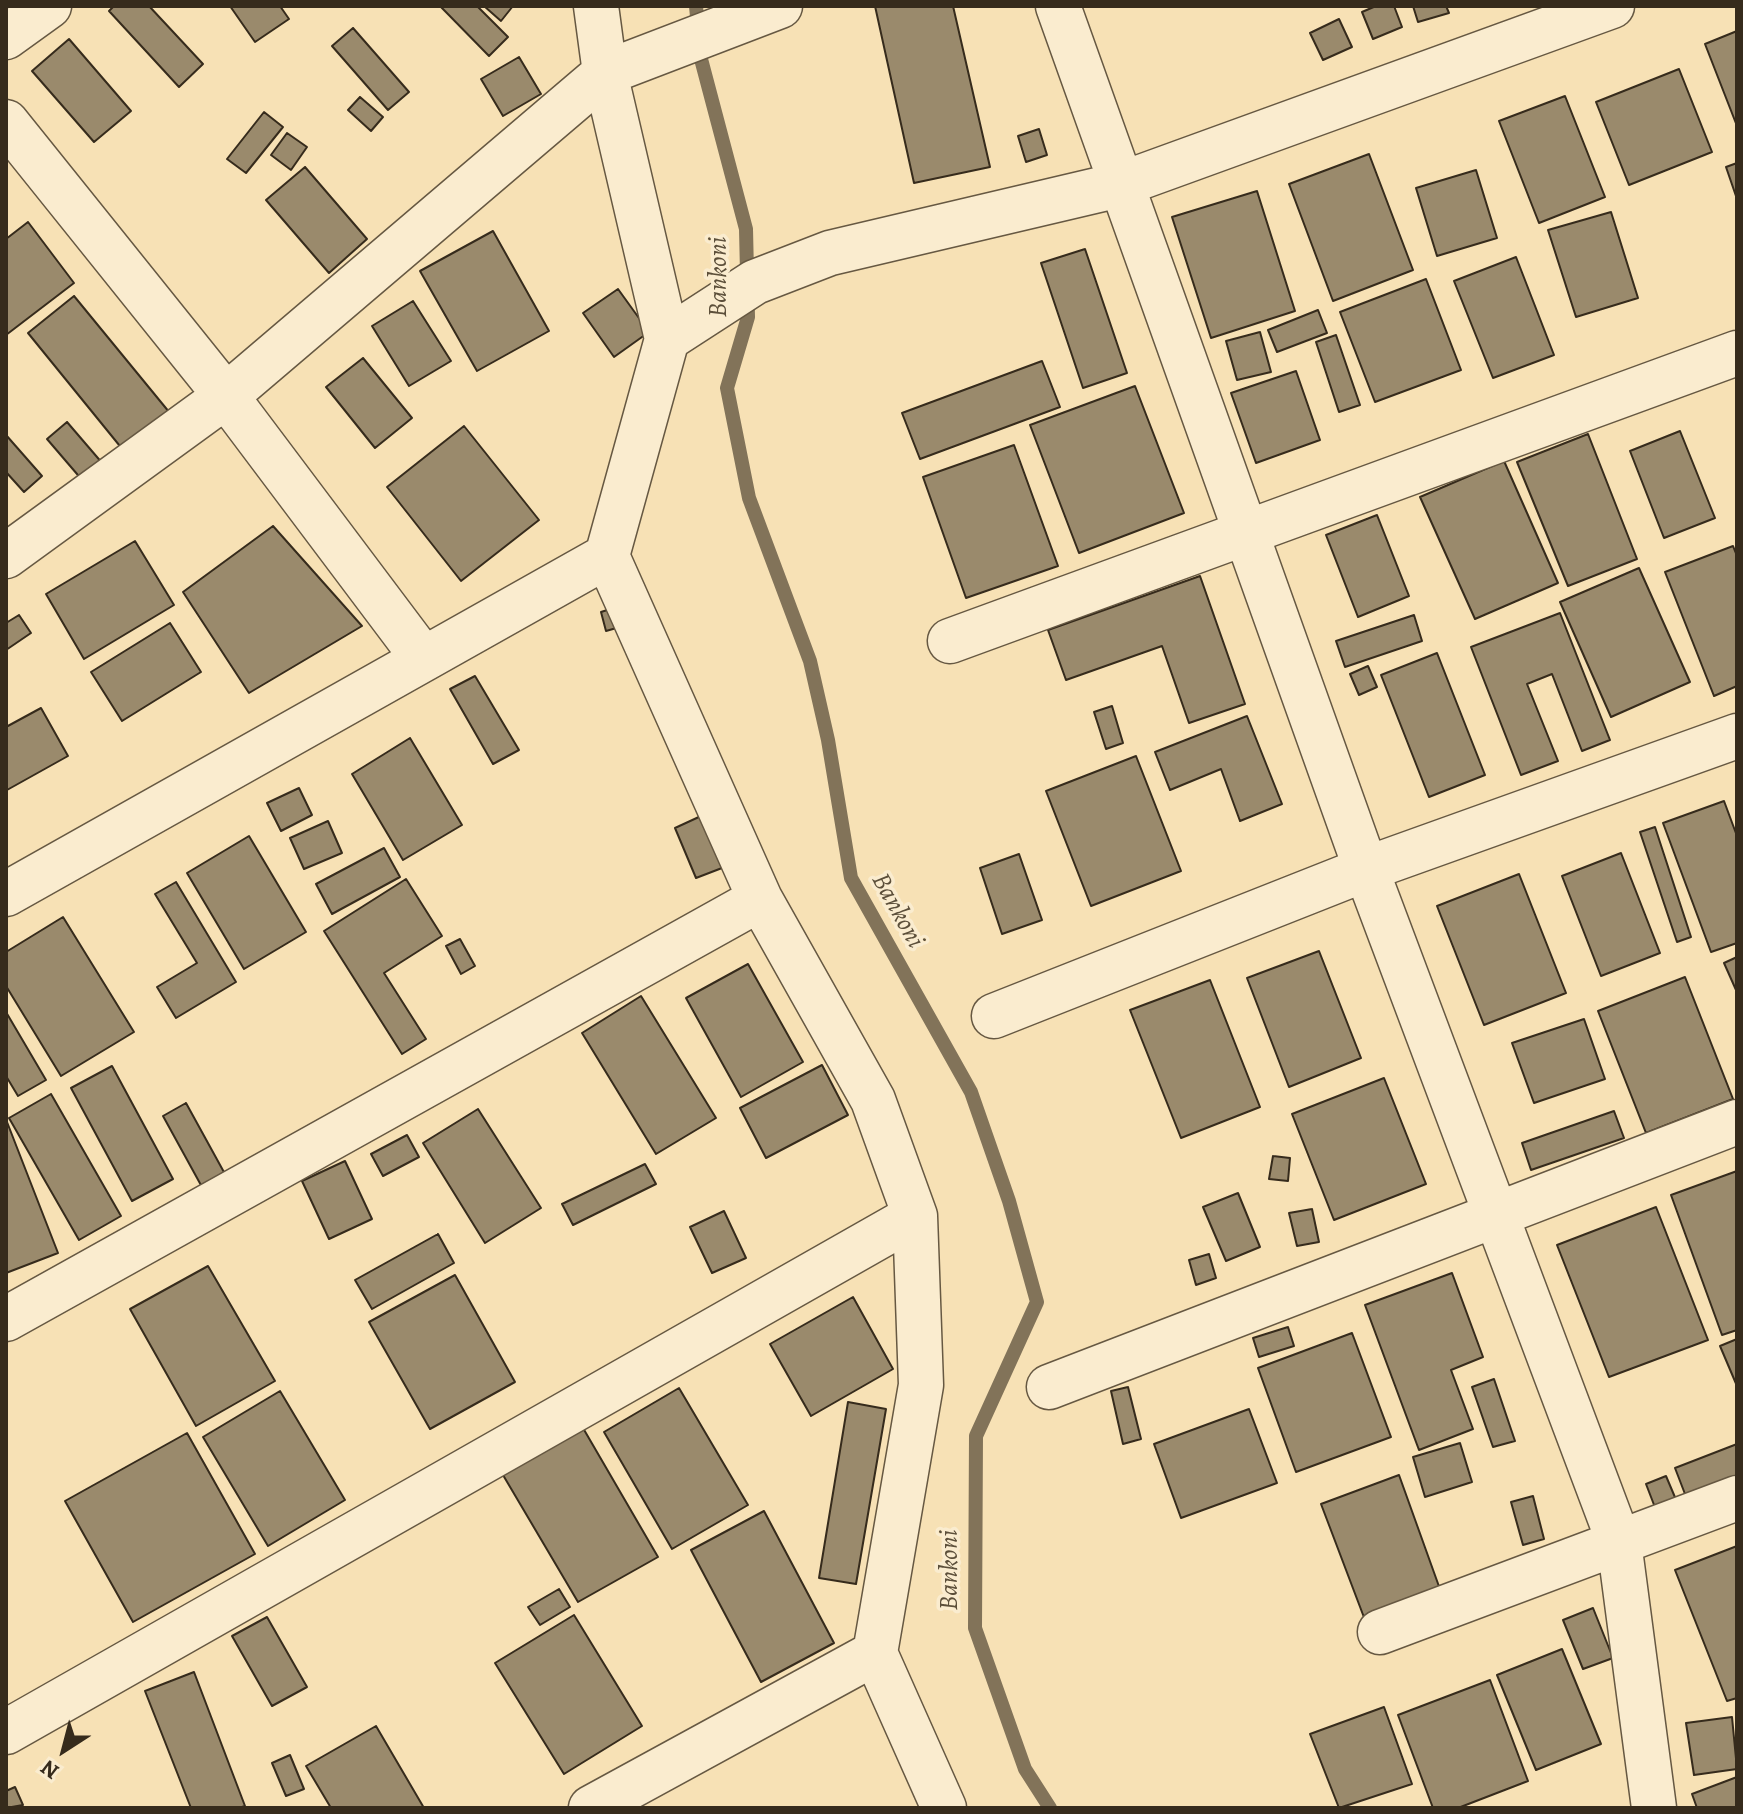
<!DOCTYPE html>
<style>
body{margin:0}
#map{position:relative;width:1743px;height:1814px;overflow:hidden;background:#f7e1b5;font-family:Alegreya,serif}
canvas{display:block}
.frame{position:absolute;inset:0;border:8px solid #362b1c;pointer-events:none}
.north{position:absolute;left:24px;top:1710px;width:80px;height:80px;-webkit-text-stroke:6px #faeccf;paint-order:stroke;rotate:216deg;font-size:22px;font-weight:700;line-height:32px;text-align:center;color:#362b1c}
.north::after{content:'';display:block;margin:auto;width:28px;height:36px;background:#362b1c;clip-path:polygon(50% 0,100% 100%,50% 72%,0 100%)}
</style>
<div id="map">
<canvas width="1743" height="1814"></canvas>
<div class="frame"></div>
<div class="north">N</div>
</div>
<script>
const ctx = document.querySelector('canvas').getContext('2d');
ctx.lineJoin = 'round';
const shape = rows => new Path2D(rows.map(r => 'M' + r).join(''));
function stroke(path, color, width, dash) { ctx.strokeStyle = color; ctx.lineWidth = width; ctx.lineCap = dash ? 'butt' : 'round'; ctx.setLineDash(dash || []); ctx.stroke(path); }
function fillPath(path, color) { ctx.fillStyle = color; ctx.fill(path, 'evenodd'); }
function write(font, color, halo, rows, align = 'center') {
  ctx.font = font + ' Alegreya,serif'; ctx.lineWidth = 7; ctx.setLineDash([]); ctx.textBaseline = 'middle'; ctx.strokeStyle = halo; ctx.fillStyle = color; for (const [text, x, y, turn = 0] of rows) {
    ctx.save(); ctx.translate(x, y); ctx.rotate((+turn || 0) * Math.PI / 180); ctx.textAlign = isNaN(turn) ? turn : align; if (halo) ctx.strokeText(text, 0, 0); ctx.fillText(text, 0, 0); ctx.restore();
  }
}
const stream = shape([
 [696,6,701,59,746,229,748,317,727,388,749,498,810,661,828,740,851,878,971,1092,1009,1201,1037,1302,976,1436,975,1628,1025,1769,1050,1808]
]);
const building = shape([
 [114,6,149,6,203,64,179,87,109,11,114,6],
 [230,6,280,6,289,19,255,42,230,6],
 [440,6,477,6,508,37,489,56,440,6],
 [484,6,513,6,501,21,484,6],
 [875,6,953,6,990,167,914,183,875,6],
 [1376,6,1394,6,1402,27,1373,39,1362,12,1376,6],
 [1413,6,1446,6,1449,13,1418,22,1413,6],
 [1339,19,1352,47,1323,60,1310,33,1339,19],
 [353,28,409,92,388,110,332,46,353,28],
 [1737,31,1737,126,1705,44,1737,31],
 [69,39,131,111,94,142,32,71,69,39],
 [519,57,541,94,503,116,481,79,519,57],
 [1679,69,1712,152,1629,185,1596,102,1679,69],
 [1565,96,1605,197,1539,223,1499,121,1565,96],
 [360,97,383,117,371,131,348,110,360,97],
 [264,112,283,127,246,173,227,159,264,112],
 [1039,129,1047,155,1026,162,1018,136,1039,129],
 [287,133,307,147,291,170,271,155,287,133],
 [1369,154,1413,270,1333,301,1289,184,1369,154],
 [1737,163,1737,199,1726,167,1737,163],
 [305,167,367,239,329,273,266,200,305,167],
 [1476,170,1497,238,1437,256,1416,188,1476,170],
 [1257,191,1295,311,1211,338,1172,217,1257,191],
 [1611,212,1638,298,1576,317,1548,230,1611,212],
 [28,222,74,283,6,335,6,239,28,222],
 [493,231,549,331,477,371,420,271,493,231],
 [1085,249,1127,373,1083,388,1041,263,1085,249],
 [1516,257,1554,355,1493,378,1454,281,1516,257],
 [1426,279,1461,370,1375,402,1340,312,1426,279],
 [618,289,649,332,614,357,583,313,618,289],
 [74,296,174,418,128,456,28,333,74,296],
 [413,301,451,361,409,386,372,326,413,301],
 [1318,310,1327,333,1277,352,1268,330,1318,310],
 [1260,332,1271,372,1237,380,1226,341,1260,332],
 [1336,335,1360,405,1339,412,1316,342,1336,335],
 [363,358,412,418,375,448,326,387,363,358],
 [1042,361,1060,407,920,459,902,413,1042,361],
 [1296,371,1320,440,1256,463,1231,393,1296,371],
 [1135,386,1184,513,1079,553,1030,425,1135,386],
 [67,422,103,464,83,481,47,439,67,422],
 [464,426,539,520,461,581,387,487,464,426],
 [1680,431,1715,518,1664,538,1630,451,1680,431],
 [1588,434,1637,559,1568,586,1517,462,1588,434],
 [6,435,42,476,24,492,6,472,6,435],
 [1014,445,1058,566,966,598,923,477,1014,445],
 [1504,461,1558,583,1475,619,1420,497,1504,461],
 [1377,515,1409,596,1358,617,1326,535,1377,515],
 [273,526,362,626,249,693,183,592,273,526],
 [135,541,174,605,84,659,46,594,135,541],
 [1733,546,1737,556,1737,686,1714,696,1665,572,1733,546],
 [1639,568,1690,682,1611,717,1560,602,1639,568],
 [1200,576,1245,704,1189,723,1162,646,1066,680,1048,630,1200,576],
 [620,606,627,625,606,631,601,612,620,606],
 [1560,613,1610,740,1582,751,1552,674,1527,684,1558,761,1521,775,1471,647,1560,613],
 [19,615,31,633,6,650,6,623,19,615],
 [1414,615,1422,641,1345,667,1336,641,1414,615],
 [170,623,201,672,122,721,91,672,170,623],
 [1437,653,1485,775,1429,797,1381,675,1437,653],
 [1368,666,1377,687,1359,695,1350,674,1368,666],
 [475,676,519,750,493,764,450,689,475,676],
 [1112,706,1123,743,1106,749,1094,712,1112,706],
 [41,708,68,756,7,790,6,727,41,708],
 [1247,716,1282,804,1240,821,1221,769,1170,790,1155,752,1247,716],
 [410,738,462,825,403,860,352,774,410,738],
 [1136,756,1181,871,1091,906,1046,791,1136,756],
 [299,788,312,815,281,831,267,803,299,788],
 [1724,801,1737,836,1737,943,1711,952,1663,823,1724,801],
 [701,816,722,868,696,878,675,828,701,816],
 [328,821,342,853,304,869,290,838,328,821],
 [1655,827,1691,937,1677,942,1640,832,1655,827],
 [249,836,306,932,244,969,187,873,249,836],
 [384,848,400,877,332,914,316,884,384,848],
 [1621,853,1660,953,1601,976,1562,876,1621,853],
 [1019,854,1042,920,1002,934,980,868,1019,854],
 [1519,874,1566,993,1484,1025,1437,906,1519,874],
 [406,879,442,936,384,973,426,1039,402,1054,324,931,406,879],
 [176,882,236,982,176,1018,157,987,197,963,155,894,176,882],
 [63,917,134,1032,61,1076,6,986,6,952,63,917],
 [460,939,475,966,461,974,446,946,460,939],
 [1319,951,1361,1058,1289,1087,1247,978,1319,951],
 [1737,957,1737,990,1736,990,1724,963,1737,957],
 [748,964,803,1062,741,1097,686,998,748,964],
 [1685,977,1733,1099,1646,1133,1598,1011,1685,977],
 [1210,980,1260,1107,1181,1138,1130,1010,1210,980],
 [641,996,716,1118,656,1154,582,1033,641,996],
 [6,1012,46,1080,18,1096,6,1076,6,1012],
 [1584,1019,1605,1079,1534,1103,1512,1043,1584,1019],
 [822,1065,848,1115,766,1158,740,1108,822,1065],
 [112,1066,173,1179,132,1201,71,1088,112,1066],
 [1384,1078,1426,1184,1334,1220,1292,1114,1384,1078],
 [51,1094,121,1216,79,1240,9,1118,51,1094],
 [186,1103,225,1174,202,1187,163,1116,186,1103],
 [478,1109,541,1208,485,1243,423,1143,478,1109],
 [1614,1111,1624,1138,1531,1170,1522,1143,1614,1111],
 [7,1122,58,1253,6,1273,6,1123,7,1122],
 [407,1135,419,1157,383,1176,371,1154,407,1135],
 [1273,1156,1290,1158,1288,1181,1269,1179,1273,1156],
 [345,1161,372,1219,329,1239,302,1181,345,1161],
 [645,1164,656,1184,573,1225,562,1204,645,1164],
 [1737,1171,1737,1330,1722,1335,1671,1195,1737,1171],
 [1238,1193,1260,1247,1226,1261,1203,1207,1238,1193],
 [1656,1207,1708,1340,1609,1377,1557,1245,1656,1207],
 [1312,1209,1319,1242,1297,1246,1289,1213,1312,1209],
 [724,1211,746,1258,712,1273,690,1227,724,1211],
 [438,1234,454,1263,372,1309,355,1280,438,1234],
 [1209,1254,1216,1278,1196,1285,1189,1260,1209,1254],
 [208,1266,275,1381,196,1426,130,1309,208,1266],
 [1452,1273,1483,1357,1451,1370,1473,1429,1419,1450,1365,1305,1452,1273],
 [455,1275,515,1382,430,1429,369,1322,455,1275],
 [853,1297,893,1369,811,1416,770,1344,853,1297],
 [1288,1327,1294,1346,1259,1357,1253,1338,1288,1327],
 [1352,1333,1391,1437,1296,1472,1258,1368,1352,1333],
 [1737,1339,1737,1386,1720,1346,1737,1339],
 [1494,1379,1515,1441,1493,1447,1472,1387,1494,1379],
 [1128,1387,1141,1439,1123,1444,1111,1391,1128,1387],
 [679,1388,748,1505,672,1549,604,1432,679,1388],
 [280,1391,345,1500,268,1546,203,1437,280,1391],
 [848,1402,886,1409,856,1584,819,1578,848,1402],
 [1249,1409,1277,1483,1181,1518,1154,1444,1249,1409],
 [583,1428,658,1557,578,1602,503,1475,583,1428],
 [187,1433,255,1554,133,1622,65,1501,187,1433],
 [1460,1443,1472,1482,1425,1497,1413,1457,1460,1443],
 [1737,1444,1737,1489,1690,1507,1675,1468,1737,1444],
 [1399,1475,1441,1592,1365,1620,1321,1504,1399,1475],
 [1666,1476,1677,1502,1656,1510,1646,1484,1666,1476],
 [1533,1496,1544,1539,1523,1545,1511,1502,1533,1496],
 [764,1511,834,1643,761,1682,691,1550,764,1511],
 [1737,1546,1737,1698,1727,1701,1675,1570,1737,1546],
 [559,1589,570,1607,540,1625,528,1607,559,1589],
 [1593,1608,1613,1658,1583,1669,1563,1620,1593,1608],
 [574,1615,642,1726,564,1774,495,1663,574,1615],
 [267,1617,307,1687,272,1706,232,1636,267,1617],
 [1562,1649,1601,1744,1536,1770,1497,1675,1562,1649],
 [194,1672,245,1806,239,1808,191,1808,145,1691,194,1672],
 [1490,1680,1528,1781,1458,1808,1433,1808,1398,1715,1490,1680],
 [1384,1707,1412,1784,1339,1808,1310,1734,1384,1707],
 [1732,1717,1737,1769,1694,1775,1686,1723,1732,1717],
 [376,1726,424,1808,331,1808,306,1766,376,1726],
 [290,1755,304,1789,286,1796,272,1763,290,1755],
 [1737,1777,1737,1808,1697,1808,1692,1794,1737,1777],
 [15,1787,23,1805,6,1808,6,1791,15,1787]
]);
const minor = shape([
 [596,6,605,73,667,339,607,556,760,899,873,1100,915,1216,921,1385,875,1653,944,1808],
 [1058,6,1366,869,1619,1542,1654,1808],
 [6,37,49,6],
 [6,122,226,396,423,658],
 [667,339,755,282,830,253,1119,185,1612,6],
 [6,556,226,396,605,73,780,6],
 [950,641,1737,353],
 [6,894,607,556],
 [994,1016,1366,869,1737,736],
 [6,1319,760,899],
 [1049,1387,1737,1122],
 [1380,1632,1737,1498],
 [6,1732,915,1216],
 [591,1808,875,1653]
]);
const waterNames = [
 ["Bankoni",720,277,-90],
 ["Bankoni",897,911,61],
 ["Bankoni",951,1570,-90]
];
stroke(stream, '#827359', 14);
fillPath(building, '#9a8a6c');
stroke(building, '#362b1c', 2);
stroke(minor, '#665842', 47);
stroke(minor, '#faeccf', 44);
write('italic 26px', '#5c4f3a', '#faeccf', waterNames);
</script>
